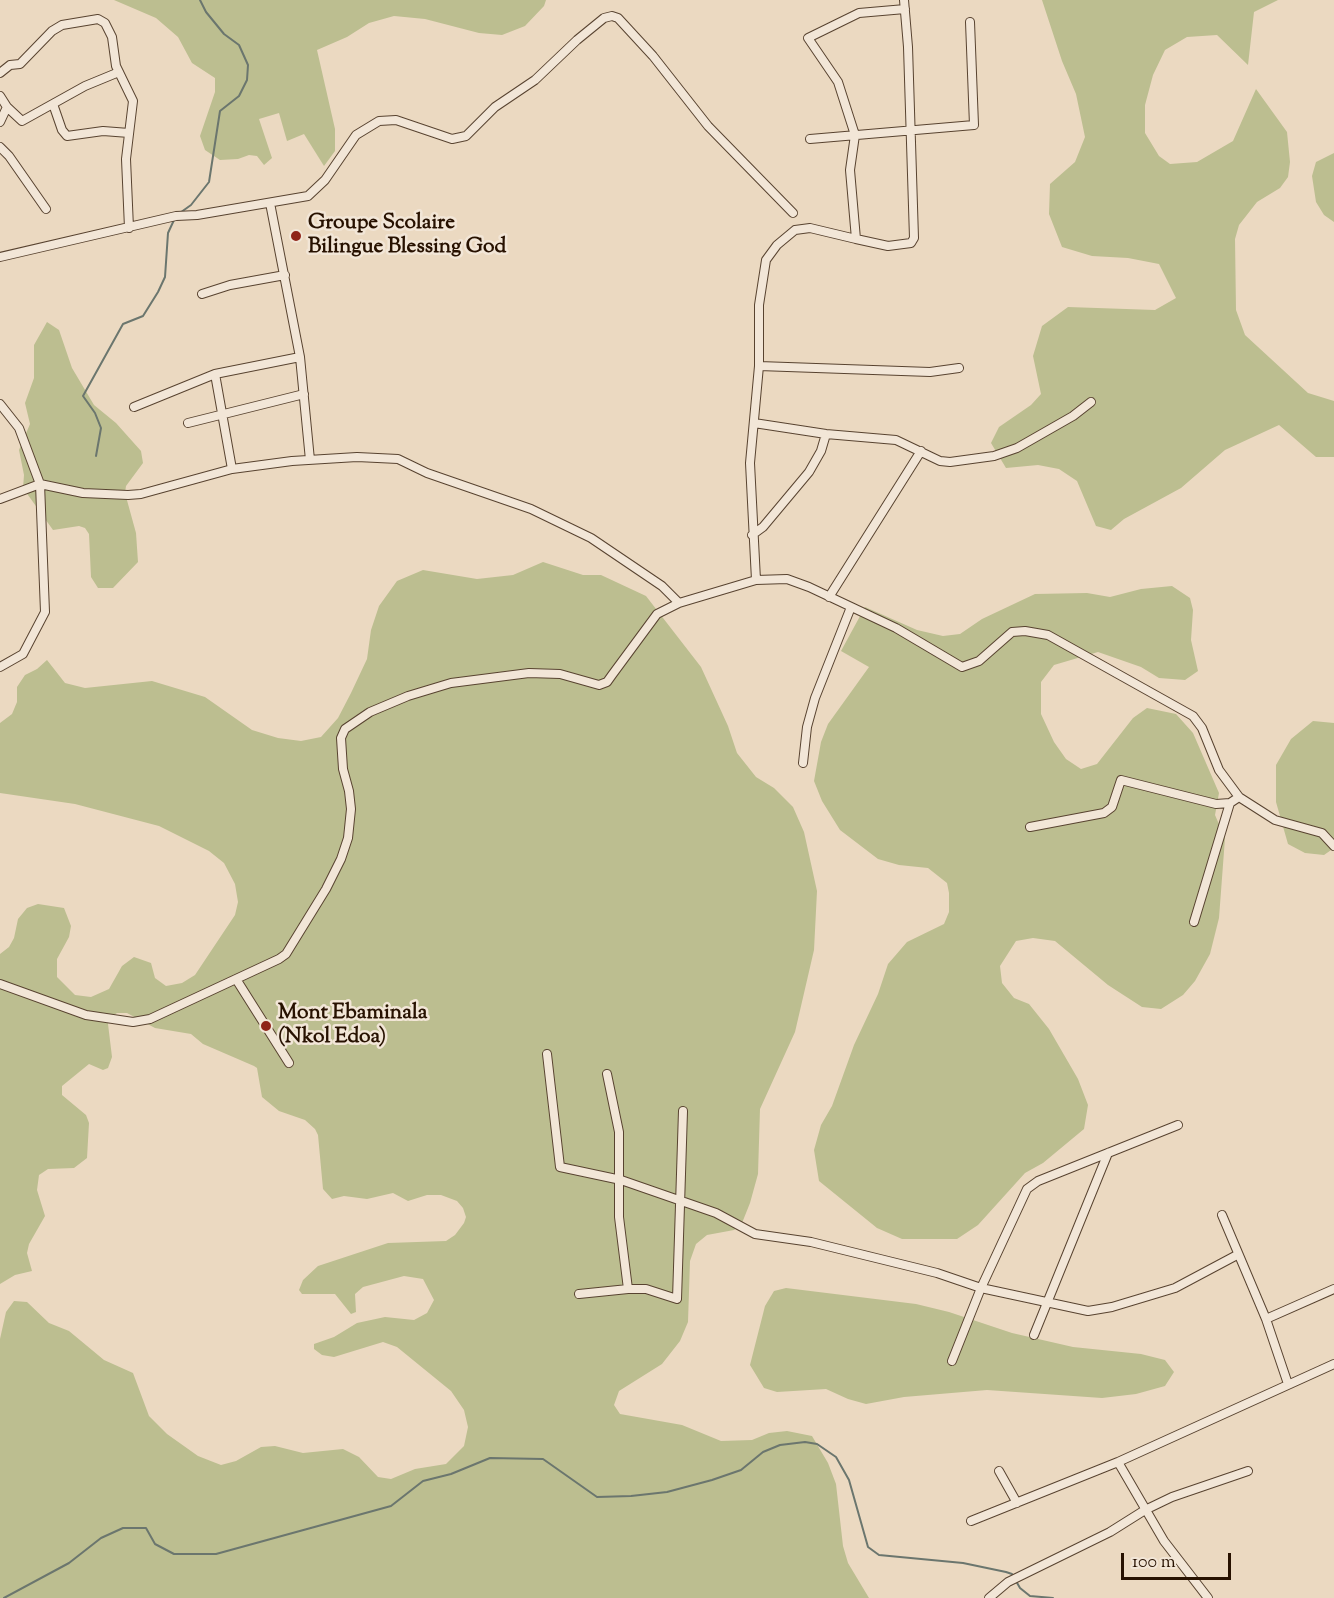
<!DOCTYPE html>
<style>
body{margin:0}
#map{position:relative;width:1334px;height:1598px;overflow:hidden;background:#ebd9c1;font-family:"Sorts Mill Goudy",serif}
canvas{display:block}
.scale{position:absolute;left:1121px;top:1553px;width:110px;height:27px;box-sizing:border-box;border:3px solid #271100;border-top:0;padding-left:8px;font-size:18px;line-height:21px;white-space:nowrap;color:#271100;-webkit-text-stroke:4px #f2e6d7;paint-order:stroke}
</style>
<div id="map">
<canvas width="1334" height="1598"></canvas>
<div class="scale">100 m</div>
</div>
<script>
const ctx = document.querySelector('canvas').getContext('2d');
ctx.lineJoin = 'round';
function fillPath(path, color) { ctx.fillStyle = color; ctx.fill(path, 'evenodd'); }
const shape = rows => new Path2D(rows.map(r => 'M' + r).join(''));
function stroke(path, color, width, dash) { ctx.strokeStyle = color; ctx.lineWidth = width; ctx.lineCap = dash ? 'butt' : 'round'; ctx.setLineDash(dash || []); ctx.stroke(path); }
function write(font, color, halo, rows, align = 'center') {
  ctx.font = font + ' "Sorts Mill Goudy",serif'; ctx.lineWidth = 5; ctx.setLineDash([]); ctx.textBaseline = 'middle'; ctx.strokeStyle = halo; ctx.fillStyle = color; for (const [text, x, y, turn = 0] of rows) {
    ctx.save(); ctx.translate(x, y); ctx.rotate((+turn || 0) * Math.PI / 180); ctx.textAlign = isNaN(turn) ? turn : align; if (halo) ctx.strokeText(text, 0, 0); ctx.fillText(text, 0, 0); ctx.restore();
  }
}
const green = shape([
 [114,0,546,0,544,6,525,26,502,35,479,33,425,19,394,16,369,23,347,37,317,50,335,129,335,151,324,166,304,134,287,141,279,113,259,119,272,158,264,165,257,156,249,155,238,159,220,160,205,150,200,136,215,92,215,78,192,63,178,37,156,18],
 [1042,0,1278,0,1254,12,1248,65,1217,35,1187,37,1165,50,1153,75,1145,105,1145,133,1159,156,1170,164,1197,162,1233,141,1256,89,1287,132,1290,162,1288,177,1280,188,1257,202,1239,225,1235,239,1236,310,1245,335,1308,393,1334,401,1334,457,1316,457,1279,425,1225,450,1181,488,1124,519,1111,530,1096,526,1077,481,1059,469,1038,465,1006,468,991,443,999,427,1031,405,1041,394,1033,356,1042,326,1068,307,1155,310,1176,298,1159,264,1128,258,1092,256,1062,247,1049,214,1050,184,1075,162,1085,137,1076,94,1062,61],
 [1334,153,1334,222,1324,215,1316,202,1312,176,1316,162],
 [47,322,59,330,72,368,94,405,116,423,141,451,143,463,126,486,125,493,136,533,138,562,113,588,98,588,91,577,89,534,85,528,79,526,53,530,23,488,24,475,19,450,30,424,25,403,34,378,34,345],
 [543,562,583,575,601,575,646,596,701,667,728,726,737,753,756,777,774,788,793,807,804,832,817,891,814,950,795,1032,760,1109,758,1174,750,1203,742,1223,734,1230,707,1235,696,1244,690,1261,688,1322,680,1341,662,1364,619,1391,614,1405,620,1414,682,1425,721,1441,752,1440,769,1433,787,1431,812,1436,828,1463,836,1484,843,1546,848,1563,869,1598,0,1598,0,1339,6,1312,14,1301,27,1302,49,1323,69,1331,104,1360,133,1373,149,1416,167,1434,198,1456,221,1465,236,1461,261,1447,275,1446,303,1453,343,1449,359,1457,378,1477,391,1479,415,1469,446,1464,464,1446,468,1427,464,1410,451,1391,397,1347,383,1342,334,1357,322,1355,314,1349,314,1344,334,1337,357,1323,385,1317,414,1320,427,1313,434,1300,423,1279,404,1276,363,1287,355,1294,356,1312,351,1314,335,1294,302,1294,299,1290,303,1280,318,1266,388,1243,446,1241,455,1235,464,1223,466,1217,463,1208,457,1201,441,1195,427,1195,408,1201,393,1193,367,1199,344,1196,332,1199,323,1189,318,1135,315,1129,305,1120,279,1111,262,1097,257,1068,254,1066,203,1044,191,1034,155,1028,127,1013,117,1013,111,1017,108,1024,112,1057,108,1068,103,1070,89,1064,62,1086,62,1095,86,1115,89,1123,87,1158,74,1168,48,1169,39,1175,37,1190,45,1216,29,1244,27,1253,32,1271,15,1275,0,1284,0,954,9,947,14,938,18,919,27,908,38,904,64,908,71,926,69,937,57,959,57,977,75,995,91,997,109,989,122,966,134,957,151,963,155,978,166,986,182,983,195,975,235,915,238,902,235,884,224,863,209,851,159,826,75,804,0,793,0,723,12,714,17,702,17,687,25,675,37,669,47,660,65,683,85,688,152,681,205,697,252,730,278,738,301,741,321,737,338,718,351,693,367,659,371,630,379,606,397,581,423,570,477,579,513,575],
 [1172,586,1190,598,1193,610,1191,640,1198,671,1185,680,1159,678,1141,667,1098,652,1054,665,1041,682,1041,714,1054,742,1066,759,1081,769,1097,764,1133,718,1147,708,1176,714,1193,733,1219,793,1215,815,1225,838,1219,918,1210,954,1195,981,1183,995,1161,1009,1142,1007,1108,985,1055,941,1033,938,1016,941,1000,966,1002,983,1014,998,1029,1004,1049,1029,1078,1079,1088,1105,1084,1129,1043,1163,1025,1173,978,1225,957,1239,902,1239,877,1228,819,1181,814,1150,821,1125,832,1106,854,1045,878,994,888,964,907,942,944,924,949,912,949,893,947,883,928,868,899,865,878,859,840,830,822,801,814,781,821,742,828,724,869,667,841,651,865,607,917,630,943,636,960,634,982,619,1035,594,1087,593,1110,597,1141,589],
 [1313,721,1334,723,1334,848,1324,855,1305,853,1288,844,1276,802,1276,765,1291,739],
 [786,1288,916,1304,949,1312,1012,1333,1073,1347,1141,1354,1165,1360,1174,1372,1165,1386,1136,1394,1102,1398,987,1390,904,1397,866,1404,848,1399,826,1389,777,1392,764,1388,750,1365,765,1306,774,1291]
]);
const stream = shape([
 [177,215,191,205,209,182,220,111,239,96,247,80,248,65,239,45,224,34,206,12,200,0],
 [96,456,101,428,95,413,83,396,123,324,143,316,158,292,165,277,168,233,174,220],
 [4,1598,69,1563,101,1538,123,1528,146,1528,155,1544,174,1554,216,1554,391,1506,423,1481,451,1474,490,1458,543,1459,597,1497,631,1496,667,1492,712,1480,741,1470,763,1452,780,1445,805,1442,817,1444,836,1457,849,1480,868,1547,879,1555,963,1563,1006,1572,1012,1574,1020,1588,1030,1596,1053,1598]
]);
const minor = shape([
 [905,9,859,13,808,38,838,82,855,135,850,170,856,239,810,228,795,230,777,245,766,260,759,305,759,366,750,463,756,580,787,579,809,587,896,628,962,667,979,661,1012,632,1025,631,1048,635,1193,716,1202,728,1219,770,1239,797,1275,820,1322,833,1334,846],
 [0,73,10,65,20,64,52,31,62,25,98,19,105,23,112,37,116,66,133,101,126,159,129,228],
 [0,96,7,107,0,122],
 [53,104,62,130,67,136,103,131,129,133],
 [7,107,22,121,85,86,119,72],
 [810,139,974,125,970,22],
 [0,147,9,156,46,209],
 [270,203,300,357,310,460],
 [856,239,888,246,911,243,914,238,908,47,904,0],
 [0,257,176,216,197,215,308,196,325,180,356,135,379,121,396,120,452,139,466,136,495,107,535,80,577,40,604,18,612,16,618,18,653,56,708,126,793,213],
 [202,294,230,285,285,275],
 [759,366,930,372,959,368],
 [215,374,232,469],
 [0,404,19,428,40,484,45,612,23,654,0,667],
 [134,407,215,374,300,357],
 [188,423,304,394],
 [754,423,826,434,896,440,940,461,950,462,994,456,1017,448,1073,416,1091,402],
 [0,499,40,484,83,493,128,495,141,494,232,469,292,461,357,457,398,459,427,473,531,509,591,538,662,586,679,603],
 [752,535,763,527,809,472,821,451,826,434],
 [829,597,921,451],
 [803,763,807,727,815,698,851,607],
 [1030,827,1104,813,1112,807,1121,780,1216,804,1230,803,1239,797],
 [1194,922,1230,803],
 [236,979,289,1063],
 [0,984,86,1015,133,1022,150,1019,279,959,286,954,326,889,341,859,348,838,351,809,349,791,343,769,341,738,345,729,370,712,408,696,451,683,529,673,560,674,599,685,607,682,612,675,657,614,679,603,756,580],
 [547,1054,560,1167,621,1180,716,1213,755,1234,811,1242,937,1273,981,1288,1088,1311,1112,1307,1175,1288,1237,1255],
 [607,1074,619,1132,619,1217,628,1289],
 [1222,1215,1266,1319,1288,1384],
 [579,1294,628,1289,646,1289,677,1299,683,1111],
 [1266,1319,1334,1289],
 [1034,1335,1108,1153],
 [952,1361,981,1288,1027,1189,1038,1181,1178,1125],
 [1118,1462,1164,1541,1208,1598],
 [999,1471,1017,1503],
 [971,1521,1118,1462,1334,1364],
 [989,1598,1008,1582,1110,1532,1145,1510,1172,1497,1248,1471]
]);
const markers = [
 [296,236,6,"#8f2418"],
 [266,1026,6,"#8f2418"]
];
const poiNames = [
 ["Groupe Scolaire",308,224],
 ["Bilingue Blessing God",308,248],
 ["Mont Ebaminala",278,1014],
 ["(Nkol Edoa)",278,1038]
];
fillPath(green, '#bcbe90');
stroke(stream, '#6b766e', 2);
stroke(minor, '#584330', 10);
stroke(minor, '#f2e6d7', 8);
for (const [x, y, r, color] of markers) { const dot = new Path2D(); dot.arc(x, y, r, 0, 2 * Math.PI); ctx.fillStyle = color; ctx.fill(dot); stroke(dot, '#f2e6d7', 2); }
write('bold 21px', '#271100', '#f2e6d7', poiNames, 'left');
</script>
